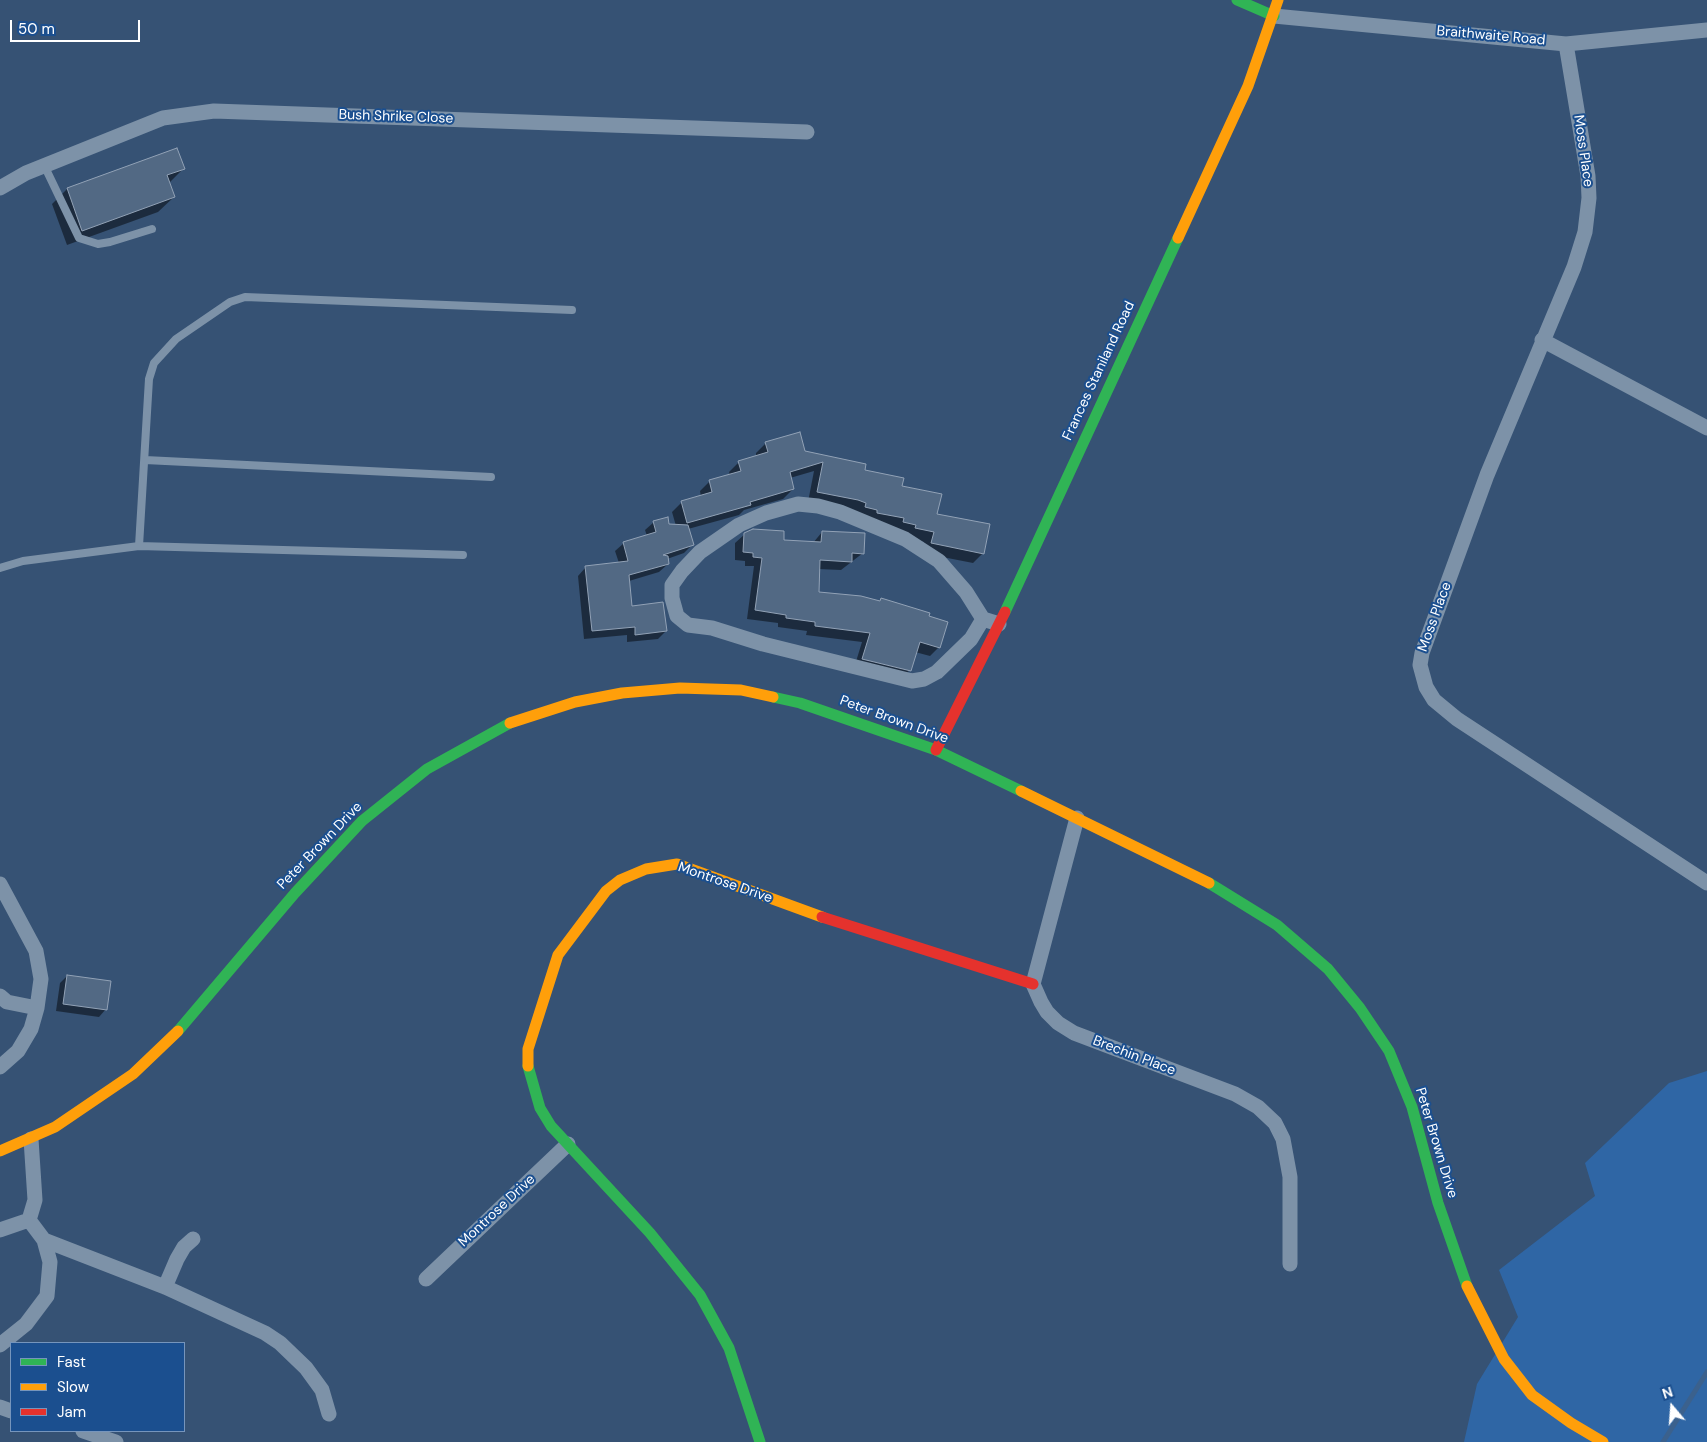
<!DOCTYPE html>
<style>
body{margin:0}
#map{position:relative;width:1707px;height:1442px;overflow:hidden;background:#365274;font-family:"DM Sans",sans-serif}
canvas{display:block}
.legend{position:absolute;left:10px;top:1342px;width:175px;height:90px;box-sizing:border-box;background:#1b4f8f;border:1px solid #7695bc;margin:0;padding:6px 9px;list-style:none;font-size:15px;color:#fff}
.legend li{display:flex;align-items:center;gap:10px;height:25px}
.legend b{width:25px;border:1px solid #7695bc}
.north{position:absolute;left:1647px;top:1382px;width:50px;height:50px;-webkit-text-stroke:4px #1b4f8f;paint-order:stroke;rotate:342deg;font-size:14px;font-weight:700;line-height:20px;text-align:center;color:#fff}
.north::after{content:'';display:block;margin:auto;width:18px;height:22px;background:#fff;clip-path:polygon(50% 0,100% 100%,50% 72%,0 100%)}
.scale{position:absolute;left:10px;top:20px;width:130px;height:22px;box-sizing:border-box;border:2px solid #fff;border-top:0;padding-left:6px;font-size:15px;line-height:18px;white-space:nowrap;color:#fff;-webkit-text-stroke:4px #1b4f8f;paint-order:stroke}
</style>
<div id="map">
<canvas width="1707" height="1442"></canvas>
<ul class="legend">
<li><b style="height:6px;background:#30b455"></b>Fast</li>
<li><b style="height:6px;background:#ff9f0a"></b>Slow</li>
<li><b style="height:6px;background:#e5322d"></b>Jam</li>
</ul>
<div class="north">N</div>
<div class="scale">50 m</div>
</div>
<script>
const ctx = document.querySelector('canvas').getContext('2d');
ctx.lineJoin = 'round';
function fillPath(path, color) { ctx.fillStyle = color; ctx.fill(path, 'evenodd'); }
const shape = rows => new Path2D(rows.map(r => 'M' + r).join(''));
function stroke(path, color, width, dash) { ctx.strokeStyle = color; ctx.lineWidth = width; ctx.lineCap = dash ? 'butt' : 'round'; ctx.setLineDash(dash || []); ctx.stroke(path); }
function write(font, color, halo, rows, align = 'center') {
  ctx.font = font + ' "DM Sans",sans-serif'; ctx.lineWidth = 4; ctx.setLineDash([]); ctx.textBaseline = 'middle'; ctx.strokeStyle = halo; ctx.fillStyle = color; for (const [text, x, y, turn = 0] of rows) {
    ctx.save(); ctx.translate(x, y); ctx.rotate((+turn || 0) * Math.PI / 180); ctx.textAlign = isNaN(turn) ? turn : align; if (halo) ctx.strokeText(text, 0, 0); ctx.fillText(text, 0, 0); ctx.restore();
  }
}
const green = shape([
 [1707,1071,1707,1442,1464,1442,1477,1384,1518,1317,1499,1270,1595,1196,1585,1163,1669,1083]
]);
const shadow = shape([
 [184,168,169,183,174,197,158,212,67,245,52,204,67,189],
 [765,444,804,452,863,471,901,487,983,553,973,563,922,553,924,542,906,538,808,502,814,471,790,478,793,489,783,499,744,510,739,515,688,529,692,545,684,553,667,559,668,564,659,572,629,581,631,607,666,631,658,639,627,642,627,635,584,639,578,576,586,567,619,563,615,551,624,543,647,536,645,530,654,522,676,526,672,512,682,502,701,497,700,491,710,481,730,476,729,472,739,462,756,457,756,453],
 [822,532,863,553,841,570,818,569,817,593,878,602,881,599,927,617,939,647,930,656,915,652,910,670,900,679,854,668,862,642,806,635,807,631,778,627,778,623,747,619,754,566,745,566,745,561,735,560,735,543,745,534,782,541,813,543],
 [67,976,106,1009,99,1017,56,1011,60,983]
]);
const stream = shape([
 [1663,1442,1707,1372]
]);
const building = shape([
 [177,148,185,169,167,175,175,197,82,231,67,188,177,148],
 [800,432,805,451,866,464,865,470,904,478,902,486,942,494,937,514,990,524,984,554,931,543,934,532,915,528,916,525,903,522,904,518,877,513,877,510,865,507,866,503,858,500,817,492,823,462,790,472,794,489,750,502,751,505,687,523,681,501,712,492,709,480,741,471,738,461,768,452,765,442,800,432],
 [668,517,669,524,688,525,694,545,663,555,668,556,669,564,629,575,632,606,663,602,667,631,635,635,635,627,592,631,585,566,628,561,623,542,656,532,653,521,668,517],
 [753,529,784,531,784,540,821,542,822,531,865,533,864,554,852,553,852,562,820,560,819,592,861,596,880,601,881,598,930,613,929,616,948,622,940,648,920,642,911,671,862,659,870,633,815,626,815,622,786,618,786,615,755,610,762,558,753,557,753,553,743,552,744,533,753,529],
 [67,975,111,981,107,1010,63,1004,67,975]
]);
const lane = shape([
 [44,165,79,238,98,244,110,242,152,229],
 [145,460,491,477],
 [139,546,149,379,154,363,176,339,230,302,245,297,572,310],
 [0,568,23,561,139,546,463,555]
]);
const street = shape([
 [1274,16,1566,44,1707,30],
 [1566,44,1588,176,1589,198,1585,232,1574,267,1487,475,1422,653,1420,665,1426,687,1434,700,1457,719,1707,883],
 [0,188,26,173,163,118,214,111,807,132],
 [1542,340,1707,428],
 [983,619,971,639,937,672,924,679,912,681,763,644,712,628,688,625,677,616,672,598,672,585,682,571,700,552,739,525,766,513,798,504,818,506,840,512,905,539,939,561,966,592,983,619,999,624],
 [1077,818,1033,984,1041,1002,1047,1012,1058,1023,1074,1033,1235,1094,1258,1107,1275,1123,1283,1139,1290,1177,1290,1264],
 [0,884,36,951,41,979,37,1008,31,1029,18,1051,0,1067],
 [0,996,7,1002,37,1008],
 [0,1230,29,1220,35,1200,31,1139],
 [44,1240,165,1287,265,1333,280,1343,306,1368,322,1390,329,1414],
 [426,1279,568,1144],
 [165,1287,177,1259,184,1247,193,1239],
 [0,1345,26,1324,47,1296,50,1262,44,1240,29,1220],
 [0,1407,11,1411],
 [83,1431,116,1442]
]);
const fast = shape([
 [1237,0,1274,16],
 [1005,612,1178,238],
 [773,697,800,703,936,750,1021,791],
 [1209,883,1277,925,1328,969,1360,1008,1389,1051,1412,1107,1438,1203,1467,1286],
 [178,1031,295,893,362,821,427,769,510,723],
 [528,1066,540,1108,551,1126,650,1233,700,1295,729,1348,760,1442]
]);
const slow = shape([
 [1178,238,1248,86,1278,0],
 [510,723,575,702,622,693,680,688,741,690,773,697],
 [1021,791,1209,883],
 [528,1066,528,1049,558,955,606,891,620,880,646,869,677,864,822,917],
 [0,1151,55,1127,133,1074,178,1031],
 [1467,1286,1504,1359,1532,1395,1571,1423,1603,1442]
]);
const jam = shape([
 [936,750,1005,612],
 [822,917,1033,984]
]);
const streetNames = [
 ["Braithwaite Road",1491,36,5],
 ["Bush Shrike Close",396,117,2],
 ["Moss Place",1583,151,82],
 ["Frances Staniland Road",1099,371,-65],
 ["Moss Place",1435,617,-70],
 ["Peter Brown Drive",894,720,20],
 ["Peter Brown Drive",320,846,-46],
 ["Montrose Drive",725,883,19],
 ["Brechin Place",1134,1056,21],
 ["Peter Brown Drive",1436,1143,73],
 ["Montrose Drive",497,1211,-43]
];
fillPath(green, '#2f66a5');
fillPath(shadow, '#0007');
stroke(stream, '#3b618d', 5);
fillPath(building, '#526984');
stroke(building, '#92a2b6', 1);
stroke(lane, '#7d92a8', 8);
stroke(street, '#7d92a8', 15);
stroke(fast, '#30b455', 11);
stroke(slow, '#ff9f0a', 11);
stroke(jam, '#e5322d', 11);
write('14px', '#fff', '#1b4f8f', streetNames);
</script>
